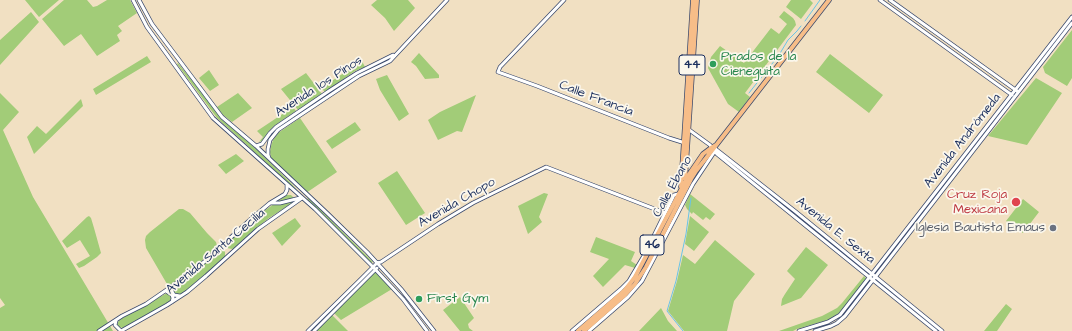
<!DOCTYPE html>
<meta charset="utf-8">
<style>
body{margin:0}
canvas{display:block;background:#f1e0c2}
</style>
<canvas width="1072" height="331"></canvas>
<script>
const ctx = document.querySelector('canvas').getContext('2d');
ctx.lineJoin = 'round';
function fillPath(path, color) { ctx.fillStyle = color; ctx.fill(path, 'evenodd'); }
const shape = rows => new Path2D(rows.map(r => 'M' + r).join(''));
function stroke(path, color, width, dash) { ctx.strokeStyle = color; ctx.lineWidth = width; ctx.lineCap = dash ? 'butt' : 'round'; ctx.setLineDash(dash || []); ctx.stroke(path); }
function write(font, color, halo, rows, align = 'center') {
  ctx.font = font + ' "Architects Daughter",sans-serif'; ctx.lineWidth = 3.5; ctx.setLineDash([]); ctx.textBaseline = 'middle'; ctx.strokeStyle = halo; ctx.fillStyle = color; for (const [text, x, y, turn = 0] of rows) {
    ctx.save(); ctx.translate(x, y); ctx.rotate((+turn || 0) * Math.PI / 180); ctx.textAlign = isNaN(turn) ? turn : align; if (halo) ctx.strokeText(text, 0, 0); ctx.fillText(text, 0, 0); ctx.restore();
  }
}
const green = shape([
 [25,0,59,0,39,17],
 [64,0,87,0,93,7,97,6,107,0,130,0,137,13,118,26,122,31,117,35,120,41,97,56,81,34,64,46,42,19],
 [377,0,408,0,415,8,394,31,385,18,371,5],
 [791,0,810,0,813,3,801,19,786,7],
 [784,11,793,18,795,21,796,25,745,93,750,97,739,112,728,104,708,68,711,57,720,46,744,63,771,28,779,34,787,24,779,17],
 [31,12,39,22,0,65,0,40],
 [1072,30,1072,78,1067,86,1045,73,1043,67],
 [419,53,439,75,439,78,425,79,416,66,411,62],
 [830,54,883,95,869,113,816,72],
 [147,56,151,62,96,95,93,89],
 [362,61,365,67,355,71,325,92,321,88],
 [178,63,202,93,219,116,249,142,291,183,297,190,289,185,248,146,217,118,177,64],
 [209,70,219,85,210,91,199,78],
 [306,73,322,94,298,110,281,89],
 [387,75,409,114,399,121,380,90,376,79],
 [1036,78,1062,93,1027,145,988,136],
 [0,93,19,112,3,130,33,197,113,331,0,331,0,308,5,305,0,298],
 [238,93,252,108,232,122,222,114,217,107],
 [476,95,462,132,457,131,438,140,428,120,440,112],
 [81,99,83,106,34,154,27,137,37,126,46,134],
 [293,107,296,111,274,126,269,131,262,141,259,142,263,137,257,131],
 [300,118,337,172,306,193,271,158,270,152,271,146,273,140,278,133],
 [355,122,361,130,332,149,326,141],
 [236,154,244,161,226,174,218,165],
 [397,171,425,213,406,225,378,183],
 [544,193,548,194,539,217,542,222,528,234,518,206],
 [690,194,715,214,710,220,706,217,703,220,693,212,692,214,687,209,685,205],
 [287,195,291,195,293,197,294,201,292,203,269,218,254,230,234,248,232,249,227,248,226,244,226,242,236,234,261,213],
 [308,198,318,207,373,262,371,263,355,248,307,199],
 [1023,199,1039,212,1023,233,1006,221],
 [179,209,183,209,190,213,207,233,216,242,217,246,215,249,196,266,173,284,169,285,167,284,146,248,145,240,146,236,150,232],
 [89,216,91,218,94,228,101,253,97,257,84,266,79,268,76,264,90,256,80,240,67,248,62,241,87,217],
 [690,216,709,232,694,251,685,244],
 [295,218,301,226,282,246,272,233],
 [596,237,635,252,631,261,637,265,635,268,625,265,603,287,593,276,609,259,590,252],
 [715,240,755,274,734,301,727,331,684,331,668,311,677,281,683,255,695,264],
 [806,247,828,265,801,298,781,306,782,299,785,294,795,279,787,271],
 [221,249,223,250,225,252,225,257,194,285,181,295,175,295,173,291,175,287],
 [375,272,392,289,341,320,334,313],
 [864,276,867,279,840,312,831,319,797,329,793,331,779,331,822,316,837,308,842,303],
 [167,293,172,297,170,301,157,310,123,328,119,327,117,325,119,320],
 [460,297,474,318,468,324,469,328,473,331,460,331,443,310],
 [1006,304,1012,309,997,331,984,331],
 [661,308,668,321,677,331,639,331],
 [332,315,348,331,316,331]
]);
const stream = shape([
 [805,21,820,0],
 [749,93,779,55,788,40,797,31,801,26],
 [683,331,667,311,676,281,686,234,691,198]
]);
const minor = shape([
 [133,0,147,27,213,118,315,209,373,267,403,299,427,331],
 [139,0,152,24,222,117,256,146,328,214,367,252,401,289,434,331],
 [564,0,500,67,498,72,537,86,669,138,685,143],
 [880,0,1012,95],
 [890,0,1017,91],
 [688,129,710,145,717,154,936,331],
 [256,146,262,144,270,133,276,127,329,91,357,73,393,55],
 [713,147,796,212,942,331],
 [269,158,268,155,268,149,270,140,278,130,359,76,386,63,390,61,447,0],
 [270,203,280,203,300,198],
 [170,288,174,295,180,296],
 [166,291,172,295,173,298,172,302],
 [116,321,115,325,121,331],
 [99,331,122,316,146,304,178,282,204,262,251,219,270,203,285,194,287,190,287,185],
 [121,331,167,305,187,292,206,276,258,229,302,198],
 [308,331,362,278,377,263,381,262,438,224,473,203,546,167,665,213],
 [314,331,377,268],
 [572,331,621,289,629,281,645,254,673,197,674,195,678,194],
 [589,331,628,297,642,281,693,184,715,151],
 [799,331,828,322,840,315,1072,17],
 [815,331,831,326,837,323,845,316,1072,23]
]);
const major = shape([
 [685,179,697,0],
 [681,187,693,0],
 [578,331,625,290,635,277,690,173,703,154,711,148,716,145],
 [584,331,625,295,635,284,646,267,691,179,696,171,829,0]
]);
const markers = [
 [713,64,4,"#2e9e5b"],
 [1016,202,5,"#e0444e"],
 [1053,228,4,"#6b7280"],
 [419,299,4,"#2e9e5b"]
];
const shields = [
 [692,65,26],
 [652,245,24]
];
const shieldNames = [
 ["44",692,65],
 ["46",652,245]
];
const leisureNames = [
 ["Prados de la",721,57],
 ["Cieneguita",721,72],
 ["First Gym",427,299]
];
const streetNames = [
 ["Avenida los Pinos",319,87,-33],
 ["Calle Francia",596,99,21],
 ["Avenida Andrómeda",963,141,-52],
 ["Calle Ébano",673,187,-61],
 ["Avenida Chopo",457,203,-30],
 ["Avenida E. Sexta",835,231,39],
 ["Avenida Santa Cecilia",216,252,-40]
];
const healthNames = [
 ["Cruz Roja",1007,195],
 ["Mexicana",1007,210]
];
const worshipNames = [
 ["Iglesia Bautista Emaus",1045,228]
];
fillPath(green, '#a2cc78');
stroke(stream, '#69c4e7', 1);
stroke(minor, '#3b4a6d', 4.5);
stroke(major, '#3b4a6d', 5.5);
stroke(minor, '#fff', 3);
stroke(major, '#f7bd88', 4);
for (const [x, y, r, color] of markers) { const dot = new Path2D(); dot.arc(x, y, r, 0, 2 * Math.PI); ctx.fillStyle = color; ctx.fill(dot); stroke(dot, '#fbf7ec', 1.5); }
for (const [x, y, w] of shields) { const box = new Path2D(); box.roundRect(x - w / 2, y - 10, w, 20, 3); ctx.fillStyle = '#fbf7ec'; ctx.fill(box); stroke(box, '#1b2f5e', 1); }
write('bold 12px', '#1b2f5e', null, shieldNames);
write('13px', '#27864d', '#fbf7ec', leisureNames, 'left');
write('13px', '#1b2f5e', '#fbf7ec', streetNames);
write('13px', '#be3a42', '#fbf7ec', healthNames, 'right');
write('13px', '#5b616d', '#fbf7ec', worshipNames, 'right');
</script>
